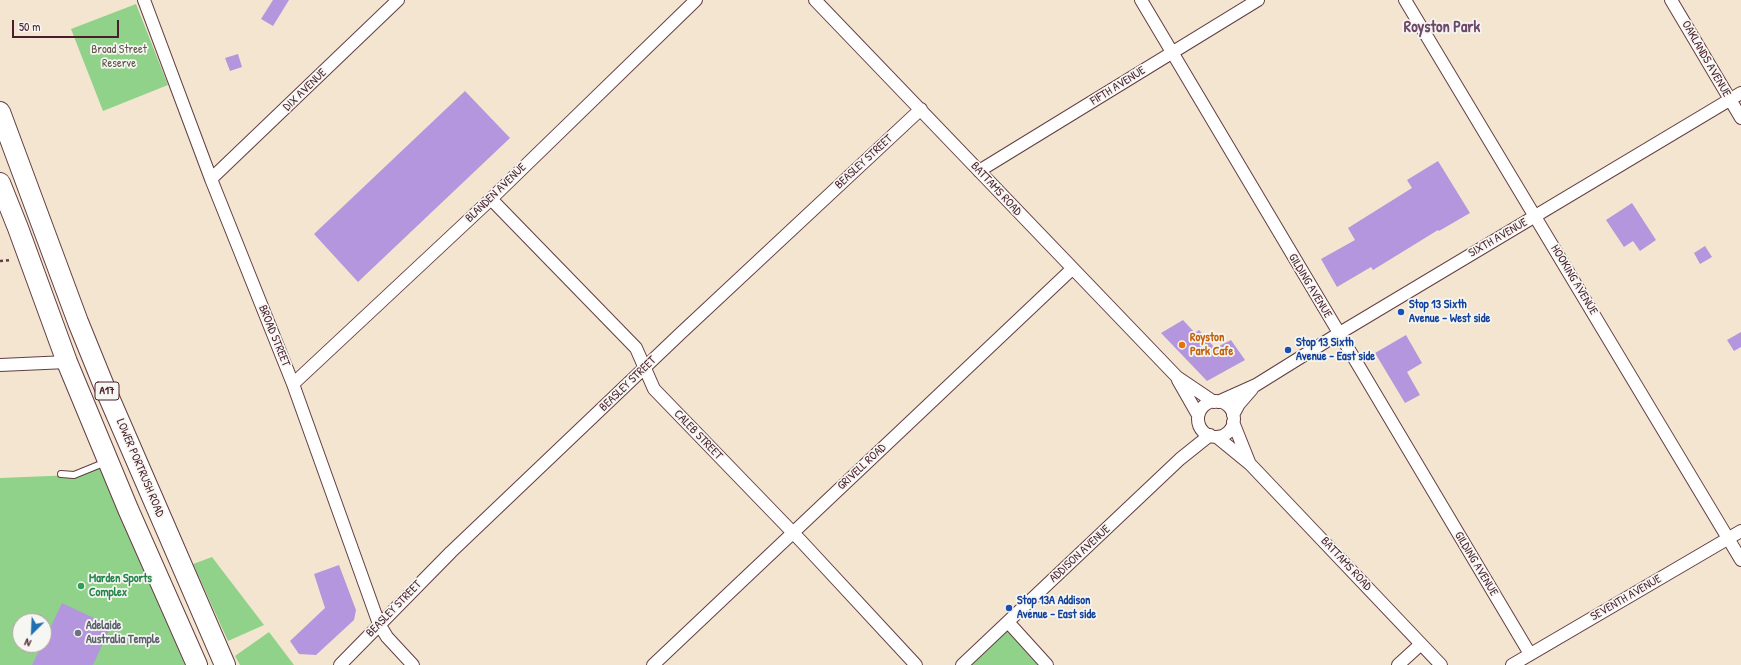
<!DOCTYPE html>
<style>
body{margin:0}
#map{position:relative;width:1741px;height:665px;overflow:hidden;background:#f3e5cf;font-family:"Patrick Hand",sans-serif}
canvas{display:block}
.north{position:absolute;left:12px;top:613px;width:40px;height:40px;box-sizing:border-box;background:#f6f6f2;border:1px solid #b1a0a2;border-radius:50%;rotate:204deg;font-size:11px;font-weight:700;line-height:16px;text-align:center;color:#4a1f2b}
.north::after{content:'';display:block;margin:auto;width:14px;height:18px;background:#1f6fb2;clip-path:polygon(50% 0,100% 100%,50% 72%,0 100%)}
.scale{position:absolute;left:12px;top:20px;width:107px;height:18px;box-sizing:border-box;border:2px solid #4a1f2b;border-top:0;padding-left:5px;font-size:12px;line-height:14px;white-space:nowrap;color:#4a1f2b;-webkit-text-stroke:3px #f6f6f2;paint-order:stroke}
</style>
<div id="map">
<canvas width="1741" height="665"></canvas>
<div class="north">N</div>
<div class="scale">50 m</div>
</div>
<script>
const ctx = document.querySelector('canvas').getContext('2d');
ctx.lineJoin = 'round';
function fillPath(path, color) { ctx.fillStyle = color; ctx.fill(path, 'evenodd'); }
const shape = rows => new Path2D(rows.map(r => 'M' + r).join(''));
function stroke(path, color, width, dash) { ctx.strokeStyle = color; ctx.lineWidth = width; ctx.lineCap = dash ? 'butt' : 'round'; ctx.setLineDash(dash || []); ctx.stroke(path); }
function write(font, color, halo, rows, align = 'center') {
  ctx.font = font + ' "Patrick Hand",sans-serif'; ctx.lineWidth = 3.5; ctx.setLineDash([]); ctx.textBaseline = 'middle'; ctx.strokeStyle = halo; ctx.fillStyle = color; for (const [text, x, y, turn = 0] of rows) {
    ctx.save(); ctx.translate(x, y); ctx.rotate((+turn || 0) * Math.PI / 180); ctx.textAlign = isNaN(turn) ? turn : align; if (halo) ctx.strokeText(text, 0, 0); ctx.fillText(text, 0, 0); ctx.restore();
  }
}
const green = shape([
 [136,4,168,85,103,111,71,29],
 [109,461,197,665,0,665,0,478,74,475],
 [20,621,44,621,44,645,20,645],
 [212,557,264,625,228,641,193,564],
 [1008,622,1047,665,962,665],
 [269,632,294,665,240,665,235,656]
]);
const building = shape([
 [273,0,289,0,273,26,261,19],
 [238,54,242,67,230,71,225,58],
 [465,91,510,138,358,282,314,234],
 [1438,161,1470,213,1439,231,1438,230,1373,270,1371,267,1337,287,1321,259,1355,240,1348,228,1412,188,1407,180],
 [1632,203,1656,240,1640,251,1633,241,1624,247,1606,220],
 [1705,246,1712,257,1700,264,1694,253],
 [1183,320,1195,333,1199,330,1215,348,1231,340,1245,360,1207,381,1161,333],
 [1741,332,1741,347,1734,351,1727,340],
 [1406,335,1422,363,1407,372,1420,395,1405,403,1375,353],
 [339,565,356,610,354,620,316,655,299,654,290,641,325,608,314,574],
 [62,603,111,626,93,665,32,665,42,645,44,645,44,641]
]);
const path = shape([
 [0,261,11,260]
]);
const service = shape([
 [61,474,74,475,106,462]
]);
const minor = shape([
 [144,0,211,179,293,384,379,624,387,637,413,665],
 [815,0,1177,377,1214,402],
 [1141,0,1530,654],
 [1405,0,1741,560],
 [1671,0,1741,118],
 [979,171,1258,0],
 [211,179,398,0],
 [491,199,636,348,654,389,801,541,916,665],
 [0,365,67,362],
 [1178,380,1198,415],
 [293,384,491,199,696,0],
 '1198 419a18 18 0 1 1 36 0a18 18 0 1 1-36 0Z',
 [1218,402,1256,385,1338,334,1741,93],
 [1233,415,1239,404,1252,389],
 [1233,422,1249,462],
 [1217,437,1250,464,1441,665],
 [1008,622,1047,665],
 [340,665,451,552,681,333,921,109],
 [653,665,1072,269],
 [962,665,1180,459,1210,435],
 [1398,665,1421,644],
 [1512,665,1741,531]
]);
const trunk = shape([
 [0,112,78,322,104,386,225,665],
 [0,183,18,228,67,362,128,509,197,665]
]);
const markers = [
 [1401,312,4,"#1a4fb4"],
 [1182,345,4,"#e8710a"],
 [1288,350,4,"#1a4fb4"],
 [81,586,4,"#2e9e5b"],
 [1009,608,4,"#1a4fb4"],
 [78,633,4,"#6b7280"]
];
const shields = [
 [107,391,24]
];
const shieldNames = [
 ["A17",107,391]
];
const parkNames = [
 ["Broad Street",119,50],
 ["Reserve",119,64]
];
const streetNames = [
 ["OAKLANDS AVENUE",1706,59,60],
 ["FIFTH AVENUE",1118,86,-32],
 ["DIX AVENUE",305,90,-44],
 ["BEASLEY STREET",864,162,-43],
 ["BATTAMS ROAD",996,189,47],
 ["BLANDEN AVENUE",496,193,-44],
 ["SIXTH AVENUE",1498,238,-30],
 ["HOOKING AVENUE",1574,280,59],
 ["GILDING AVENUE",1310,286,59],
 ["BROAD STREET",274,336,68],
 ["BEASLEY STREET",628,384,-44],
 ["CALEB STREET",698,435,46],
 ["GRIVELL ROAD",862,467,-43],
 ["LOWER PORTRUSH ROAD",140,468,67],
 ["ADDISON AVENUE",1080,554,-43],
 ["BATTAMS ROAD",1346,564,47],
 ["GILDING AVENUE",1476,564,59],
 ["SEVENTH AVENUE",1626,598,-30],
 ["BEASLEY STREET",394,609,-46]
];
const transitNames = [
 ["Stop 13 Sixth",1409,305],
 ["Avenue - West side",1409,319],
 ["Stop 13 Sixth",1296,343],
 ["Avenue - East side",1296,357],
 ["Stop 13A Addison",1017,601],
 ["Avenue - East side",1017,615]
];
const foodNames = [
 ["Royston",1190,338],
 ["Park Cafe",1190,352]
];
const leisureNames = [
 ["Marden Sports",89,579],
 ["Complex",89,593]
];
const worshipNames = [
 ["Adelaide",86,626],
 ["Australia Temple",86,640]
];
const districtNames = [
 ["Royston Park",1442,28]
];
fillPath(green, '#91d28a');
fillPath(building, '#b396dd');
stroke(service, '#633d44', 8);
stroke(minor, '#633d44', 14);
stroke(trunk, '#633d44', 22);
stroke(path, '#633d44', 2.5, [3, 3]);
stroke(service, '#fff', 6);
stroke(minor, '#fff', 12);
stroke(trunk, '#fff', 20);
for (const [x, y, r, color] of markers) { const dot = new Path2D(); dot.arc(x, y, r, 0, 2 * Math.PI); ctx.fillStyle = color; ctx.fill(dot); stroke(dot, '#f6f6f2', 1.5); }
for (const [x, y, w] of shields) { const box = new Path2D(); box.roundRect(x - w / 2, y - 9, w, 18, 3); ctx.fillStyle = '#f6f6f2'; ctx.fill(box); stroke(box, '#4a1f2b', 1); }
write('bold 11px', '#4a1f2b', null, shieldNames);
write('12px', '#5f5548', '#f6f6f2', parkNames);
write('12px', '#4a1f2b', '#f6f6f2', streetNames);
write('bold 12px', '#164399', '#f6f6f2', transitNames, 'left');
write('bold 12px', '#c56008', '#f6f6f2', foodNames, 'left');
write('bold 12px', '#27864d', '#f6f6f2', leisureNames, 'left');
write('bold 12px', '#5b616d', '#f6f6f2', worshipNames, 'left');
write('bold 16px', '#6f4969', '#f6f6f2', districtNames);
</script>
